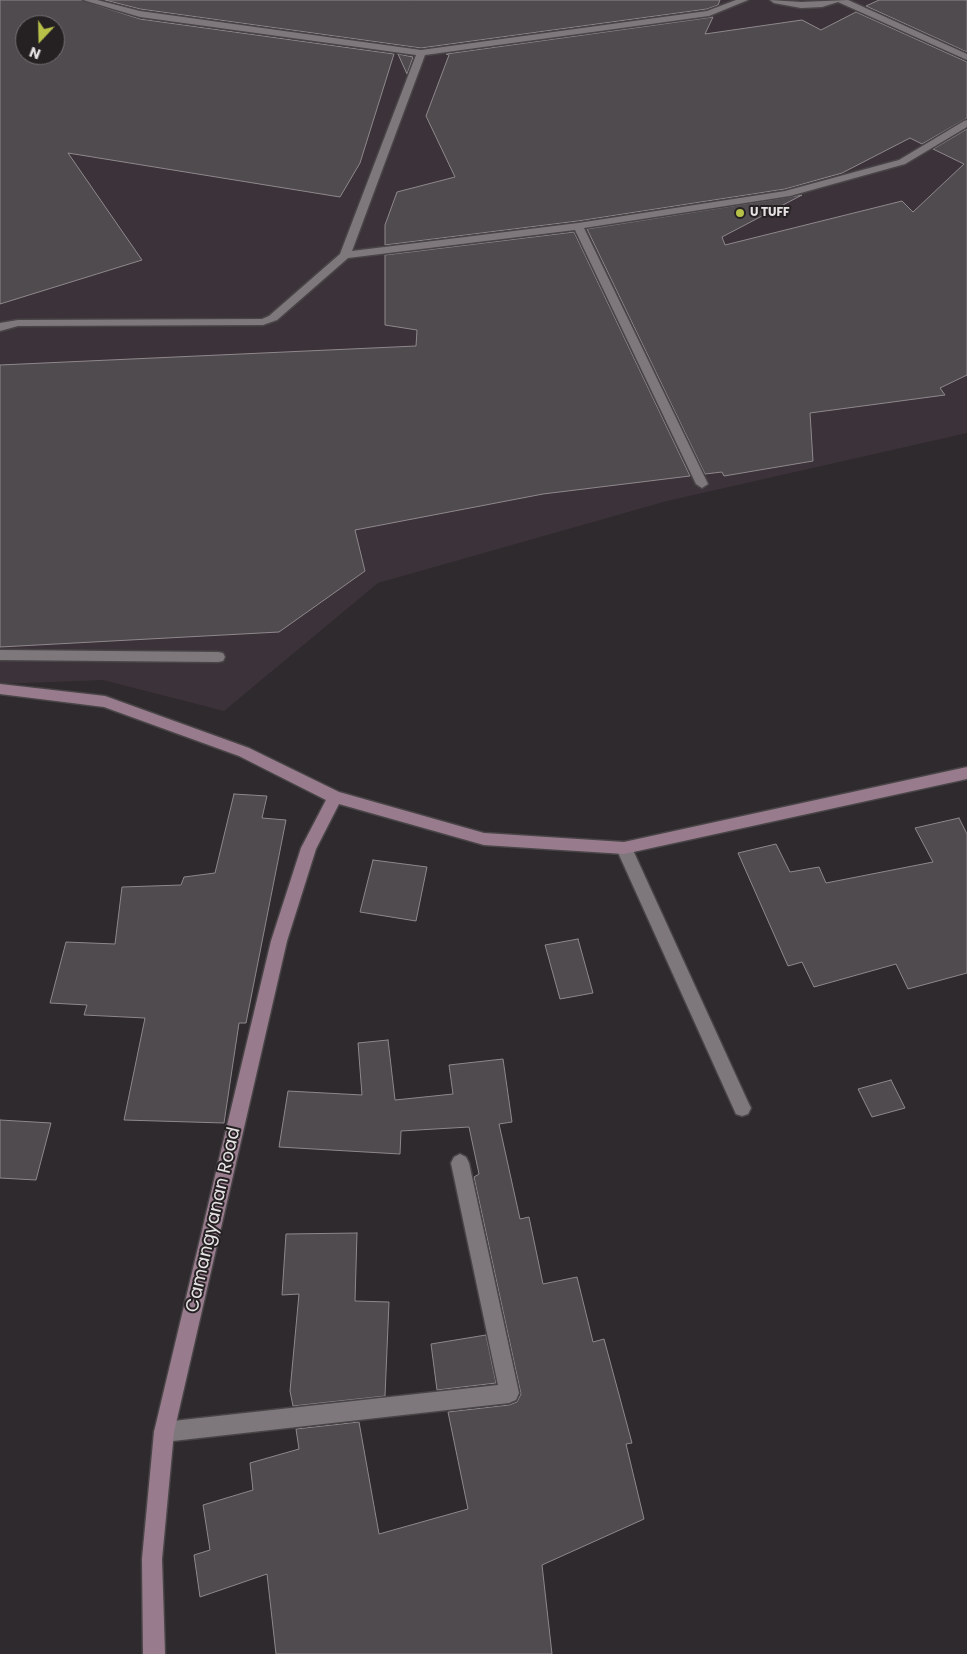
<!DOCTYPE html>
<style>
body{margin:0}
#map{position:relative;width:967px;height:1654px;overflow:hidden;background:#2f2a2d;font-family:Poppins,sans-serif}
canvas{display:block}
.north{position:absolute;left:15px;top:15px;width:50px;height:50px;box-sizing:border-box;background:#252123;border:1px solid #736f71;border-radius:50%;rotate:201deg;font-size:14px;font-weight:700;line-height:20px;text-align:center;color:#e7e3e5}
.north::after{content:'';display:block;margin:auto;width:18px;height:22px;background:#b7c148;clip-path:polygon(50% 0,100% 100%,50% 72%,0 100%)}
</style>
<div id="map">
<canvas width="967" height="1654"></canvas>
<div class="north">N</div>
</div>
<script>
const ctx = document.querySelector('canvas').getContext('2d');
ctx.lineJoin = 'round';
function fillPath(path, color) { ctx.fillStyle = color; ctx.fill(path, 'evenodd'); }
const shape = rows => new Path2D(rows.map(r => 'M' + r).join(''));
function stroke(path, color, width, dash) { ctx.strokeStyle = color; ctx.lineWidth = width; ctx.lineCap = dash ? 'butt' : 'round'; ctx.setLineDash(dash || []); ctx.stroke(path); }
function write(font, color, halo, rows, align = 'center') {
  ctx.font = font + ' Poppins,sans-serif'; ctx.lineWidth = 4; ctx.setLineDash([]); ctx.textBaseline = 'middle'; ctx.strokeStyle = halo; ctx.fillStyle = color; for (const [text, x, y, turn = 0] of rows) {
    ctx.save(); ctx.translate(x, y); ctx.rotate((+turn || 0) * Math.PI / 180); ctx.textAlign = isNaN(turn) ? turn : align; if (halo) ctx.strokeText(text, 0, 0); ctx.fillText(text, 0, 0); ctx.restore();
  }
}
const built = shape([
 [0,0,967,0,967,433,667,501,378,583,224,711,103,680,0,684],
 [25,25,55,25,55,55,25,55]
]);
const building = shape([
 [0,0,81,0,140,19,394,54,360,163,340,197,68,153,142,260,0,304,0,0],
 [25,25,55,25,55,55,25,55,25,25],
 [105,0,720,0,718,5,707,9,421,48,140,9,105,0],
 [879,0,967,0,967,52,866,6,879,0],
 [856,12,967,62,967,118,922,144,910,138,842,173,785,189,578,221,385,245,385,225,397,192,455,177,426,116,449,55,446,54,713,17,705,34,802,20,821,30,856,12],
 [398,54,413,57,407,74,398,54],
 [967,129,967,375,940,388,945,395,810,413,813,461,724,476,722,472,705,474,587,229,802,195,722,237,725,245,902,201,913,212,964,164,933,149,967,129],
 [574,232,690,476,543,494,355,530,365,571,279,632,0,647,0,365,416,346,417,330,385,325,385,255,574,232],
 [234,794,267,796,262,818,286,820,246,1023,239,1023,224,1123,124,1120,145,1018,84,1015,87,1005,50,1003,66,942,115,944,122,887,181,885,184,877,215,873,234,794],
 [959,818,967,834,967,973,908,989,896,964,814,987,802,962,788,966,738,853,776,844,790,872,819,867,826,883,933,862,915,828,959,818],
 [373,860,427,867,416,921,360,912,373,860],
 [578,939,593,993,560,999,545,945,578,939],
 [388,1040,395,1100,453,1094,449,1065,503,1059,512,1122,499,1124,520,1219,529,1217,543,1284,577,1277,593,1342,604,1339,632,1443,626,1444,644,1519,542,1565,552,1654,276,1654,267,1574,200,1597,194,1555,210,1550,203,1505,253,1490,250,1463,299,1449,296,1429,359,1422,379,1534,468,1509,448,1412,509,1405,517,1402,521,1394,474,1177,479,1174,469,1127,401,1131,400,1154,279,1147,288,1091,362,1095,358,1043,388,1040],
 [891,1080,905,1108,872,1117,858,1089,891,1080],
 [0,1120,51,1123,36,1180,0,1178,0,1120],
 [357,1233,355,1301,389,1302,385,1396,293,1406,290,1391,299,1294,282,1295,286,1234,357,1233],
 [486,1335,496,1383,437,1390,431,1344,486,1335]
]);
const lane = shape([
 [83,0,97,0,140,11,421,50,707,11,736,0,748,0,709,16,425,55,352,251,578,223,785,191,899,160,964,121,967,120,967,127,905,164,790,196,584,228,708,484,702,488,696,484,575,230,348,258,277,320,263,325,18,326,0,331,0,323,18,320,262,319,269,316,340,254,416,55,140,17,83,0],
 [770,0,801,2,848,0,967,54,967,60,838,2,822,7,801,8,774,3,770,0],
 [0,650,218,652,223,653,225,657,223,661,218,662,0,660,0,650]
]);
const street = shape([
 [624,842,629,843,632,848,748,1102,751,1108,748,1114,742,1116,736,1114,616,848,619,843,624,842],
 [460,1154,466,1157,469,1163,519,1393,516,1400,509,1403,164,1442,157,1439,154,1432,157,1425,164,1422,498,1385,451,1163,454,1157,460,1154]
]);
const secondary = shape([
 [0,684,105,696,249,748,339,792,484,833,624,842,967,767,967,779,624,854,484,845,339,804,316,849,287,941,174,1432,162,1559,165,1654,143,1654,142,1559,154,1432,271,941,301,848,326,800,239,756,104,707,0,694,0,684]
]);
const markers = [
 [740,213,5,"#b7c148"]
];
const farPoinames = [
 ["U TUFF",750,213]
];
const nearStreetnames = [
 ["Camangyanan Road",214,1220,-77]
];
fillPath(built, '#3c3239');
fillPath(building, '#504b4e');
stroke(building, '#8e888c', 1);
stroke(lane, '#494547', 3);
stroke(street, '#494547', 3);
stroke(secondary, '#494547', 3);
fillPath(lane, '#7e787c');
fillPath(street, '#7e787c');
fillPath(secondary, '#987c8e');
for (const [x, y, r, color] of markers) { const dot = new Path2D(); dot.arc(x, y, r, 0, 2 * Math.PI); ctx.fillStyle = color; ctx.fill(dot); stroke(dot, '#252123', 2); }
write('bold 12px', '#e7e3e5', '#252123', farPoinames, 'left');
write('18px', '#e7e3e5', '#252123', nearStreetnames);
</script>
